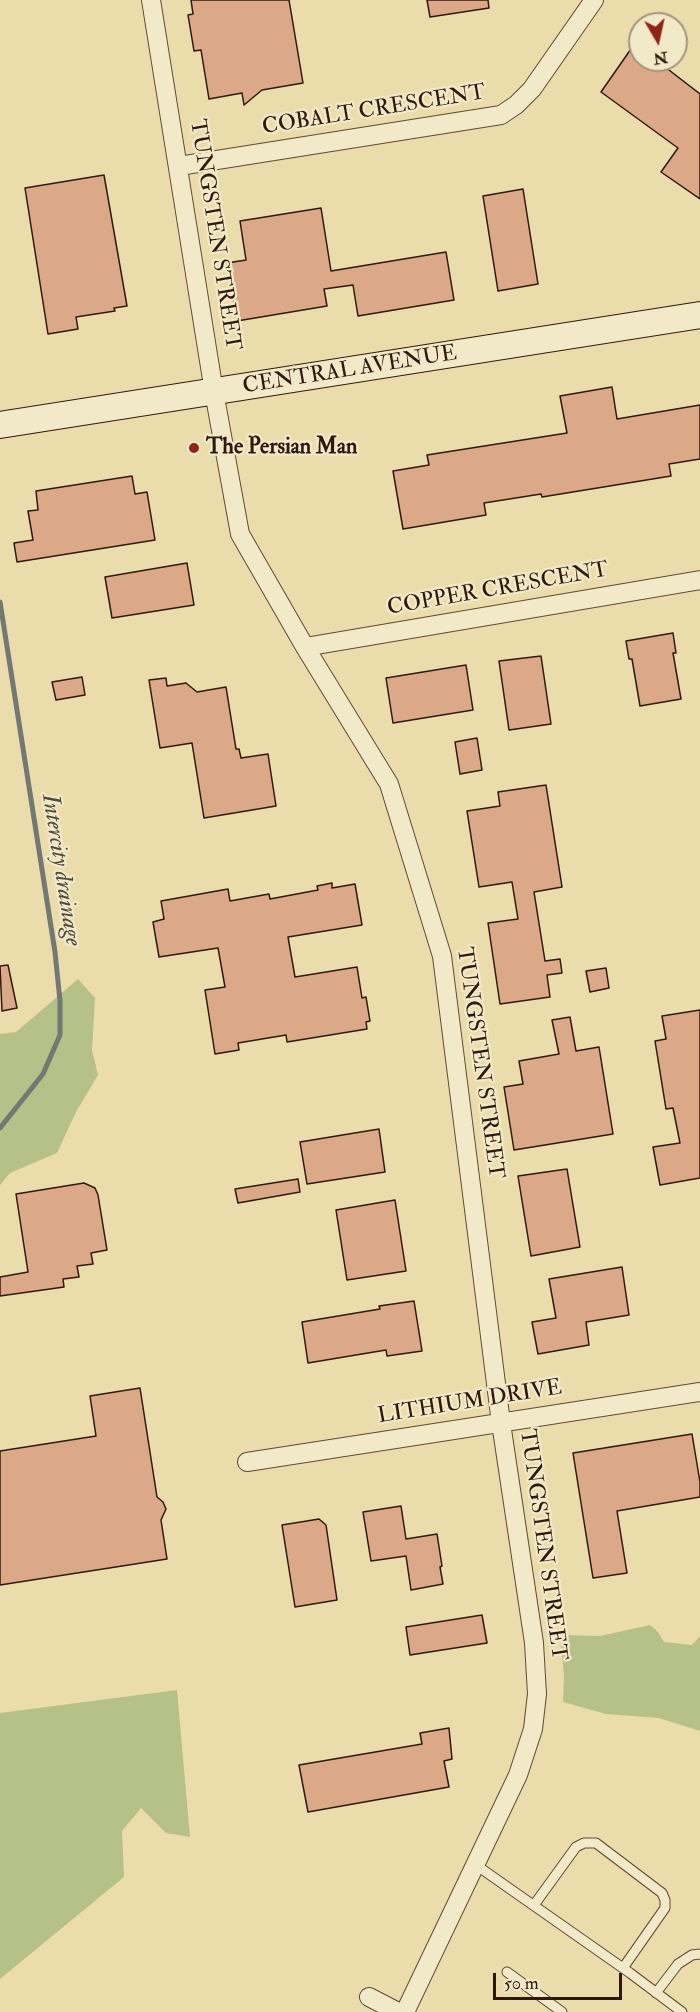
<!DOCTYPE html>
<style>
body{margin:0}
#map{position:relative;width:700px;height:2012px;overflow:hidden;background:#ebddab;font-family:"IM FELL Double Pica",serif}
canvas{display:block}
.north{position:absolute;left:628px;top:12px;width:60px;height:60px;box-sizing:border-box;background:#f2e9c8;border:2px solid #a4967d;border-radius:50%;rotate:171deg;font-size:16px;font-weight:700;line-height:24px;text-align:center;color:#2f190d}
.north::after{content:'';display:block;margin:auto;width:21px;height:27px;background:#8f2418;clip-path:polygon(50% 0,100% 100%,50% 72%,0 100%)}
.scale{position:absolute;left:493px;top:1973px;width:129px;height:27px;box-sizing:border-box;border:3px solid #2f190d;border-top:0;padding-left:8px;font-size:18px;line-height:21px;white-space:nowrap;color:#2f190d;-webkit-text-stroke:4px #f2e9c8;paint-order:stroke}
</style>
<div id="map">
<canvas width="700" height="2012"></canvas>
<div class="north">N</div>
<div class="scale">50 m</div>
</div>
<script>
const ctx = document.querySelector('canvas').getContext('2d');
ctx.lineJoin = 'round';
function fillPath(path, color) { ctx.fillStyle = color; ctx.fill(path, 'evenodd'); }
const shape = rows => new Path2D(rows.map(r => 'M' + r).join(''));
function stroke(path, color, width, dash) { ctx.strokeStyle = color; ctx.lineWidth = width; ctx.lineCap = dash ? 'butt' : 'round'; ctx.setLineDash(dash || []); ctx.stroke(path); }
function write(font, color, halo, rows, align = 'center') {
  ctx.font = font + ' "IM FELL Double Pica",serif'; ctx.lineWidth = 4.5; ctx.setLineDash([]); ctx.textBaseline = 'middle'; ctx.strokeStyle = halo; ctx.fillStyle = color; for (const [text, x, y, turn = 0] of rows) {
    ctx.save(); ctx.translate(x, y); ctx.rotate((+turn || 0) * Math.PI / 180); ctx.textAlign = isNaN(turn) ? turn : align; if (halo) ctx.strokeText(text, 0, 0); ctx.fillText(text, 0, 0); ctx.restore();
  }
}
const green = shape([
 [78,979,95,998,92,1050,98,1075,76,1112,57,1153,10,1173,0,1185,0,1034,16,1032],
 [650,1625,658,1632,664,1642,692,1645,700,1636,700,1731,659,1718,606,1714,563,1702,564,1676,560,1635,600,1636],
 [177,1690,190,1837,166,1833,141,1808,122,1831,124,1877,0,1979,0,1713]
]);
const stream = shape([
 [0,602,55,952,60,1001,60,1035,43,1074,0,1128]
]);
const building = shape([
 [191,0,289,0,303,83,262,90,244,105,242,93,209,99,201,50,194,51,188,15,193,14,191,0],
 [427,0,488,0,489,8,430,17,427,0],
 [640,36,640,60,656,60,700,94,700,199,661,172,678,148,601,92,640,36],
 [104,175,127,306,114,308,115,311,76,317,78,329,48,334,25,188,104,175],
 [523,189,538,284,498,291,483,196,523,189],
 [321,208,331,271,446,252,454,300,358,316,353,285,324,289,327,306,237,321,227,263,246,260,240,221,321,208],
 [612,387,617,419,700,405,700,459,669,464,671,476,542,497,541,494,484,503,486,515,403,529,393,471,429,465,427,455,567,433,560,396,612,387],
 [132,476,135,494,147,492,155,540,17,562,14,543,33,540,28,511,38,510,36,491,132,476],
 [187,563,194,605,112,618,105,577,187,563],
 [673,633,676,653,673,653,681,699,640,706,632,659,629,659,626,641,673,633],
 [541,656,551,724,509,730,499,661,541,656],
 [466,665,473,710,393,723,386,678,466,665],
 [82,677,85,695,56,700,52,682,82,677],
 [166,678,167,686,186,683,197,692,226,687,236,749,239,749,241,758,268,754,276,806,204,818,192,743,160,748,149,680,166,678],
 [477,738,482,770,460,774,455,742,477,738],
 [546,785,562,887,534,892,545,961,560,959,562,973,547,975,550,997,500,1004,488,923,518,919,512,882,479,887,467,811,500,806,498,792,546,785],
 [332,883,332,888,355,884,362,925,288,937,295,977,357,967,362,998,366,997,370,1021,366,1022,367,1029,287,1042,286,1035,238,1043,239,1050,215,1054,205,990,225,987,218,948,159,957,153,922,164,919,161,901,228,889,230,901,269,894,270,899,318,890,317,886,332,883],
 [8,965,17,1008,2,1011,0,966,8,965],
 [606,968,609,988,590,992,586,971,606,968],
 [700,1010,700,1178,660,1185,653,1147,680,1143,673,1108,666,1109,655,1041,666,1039,662,1016,700,1010],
 [570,1017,576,1051,599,1047,613,1134,514,1150,504,1087,523,1084,519,1061,559,1054,552,1020,570,1017],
 [379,1129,385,1172,307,1184,300,1142,379,1129],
 [567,1169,580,1247,531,1256,518,1176,567,1169],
 [298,1179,300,1192,238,1203,235,1189,298,1179],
 [84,1183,95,1188,98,1195,107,1250,91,1253,93,1264,77,1266,79,1277,63,1279,64,1287,0,1296,0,1277,28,1272,16,1194,84,1183],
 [395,1200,406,1271,347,1280,336,1210,395,1200],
 [622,1267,629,1315,586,1322,589,1345,538,1354,532,1322,556,1318,549,1279,622,1267],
 [414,1301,422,1351,387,1356,386,1350,308,1363,302,1322,380,1309,379,1306,414,1301],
 [140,1388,157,1497,163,1502,166,1509,161,1520,167,1559,0,1585,0,1451,96,1436,90,1396,140,1388],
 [692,1434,700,1482,700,1497,617,1511,627,1573,593,1578,573,1453,692,1434],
 [401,1506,406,1539,437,1534,442,1566,440,1567,443,1584,411,1590,406,1556,371,1561,363,1512,401,1506],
 [319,1519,326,1525,337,1600,295,1607,282,1525,319,1519],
 [482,1615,487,1643,410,1655,406,1627,482,1615],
 [449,1728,452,1759,444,1761,449,1787,308,1812,299,1765,422,1744,420,1733,449,1728]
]);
const lane = shape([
 [476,1865,630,1973,682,2012],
 [534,1905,576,1847,584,1843,596,1843,662,1893,665,1900,665,1908,623,1968],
 [507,1972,562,2012],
 [656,1993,678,1964,692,1955,700,1954]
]);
const street = shape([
 [151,0,214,392,240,534,305,647,389,784,442,956,501,1423,534,1643,537,1694,533,1729,518,1775,405,2012],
 [179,166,501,115,516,105,532,89,594,0],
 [305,647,700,580],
 [247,1462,700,1392],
 [369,1997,398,2012]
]);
const secondary = shape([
 [0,425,700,315]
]);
const markers = [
 [194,448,6,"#8f2418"]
];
const streetNames = [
 ["COBALT CRESCENT",374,111,-9],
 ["TUNGSTEN STREET",214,235,81],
 ["CENTRAL AVENUE",350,371,-9],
 ["COPPER CRESCENT",498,590,-10],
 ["TUNGSTEN STREET",479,1063,82],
 ["LITHIUM DRIVE",470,1403,-9],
 ["TUNGSTEN STREET",542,1545,82]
];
const poiNames = [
 ["The Persian Man",206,448]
];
const waterNames = [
 ["Intercity drainage",60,870,81]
];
fillPath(green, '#b6c189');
stroke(stream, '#717972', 5);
fillPath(building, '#dba987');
stroke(building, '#2f190d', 1.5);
stroke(lane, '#5e4a34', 11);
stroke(street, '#5e4a34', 20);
stroke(secondary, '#2f190d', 28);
stroke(lane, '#f2e9c8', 9);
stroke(street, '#f2e9c8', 18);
stroke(secondary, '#f2e9c8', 26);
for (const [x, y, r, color] of markers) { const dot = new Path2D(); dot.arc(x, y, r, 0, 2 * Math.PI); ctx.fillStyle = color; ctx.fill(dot); stroke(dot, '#f2e9c8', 2); }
write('22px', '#2f190d', '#f2e9c8', streetNames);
write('bold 22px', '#2f190d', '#f2e9c8', poiNames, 'left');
write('italic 24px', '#50493f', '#f2e9c8', waterNames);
</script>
